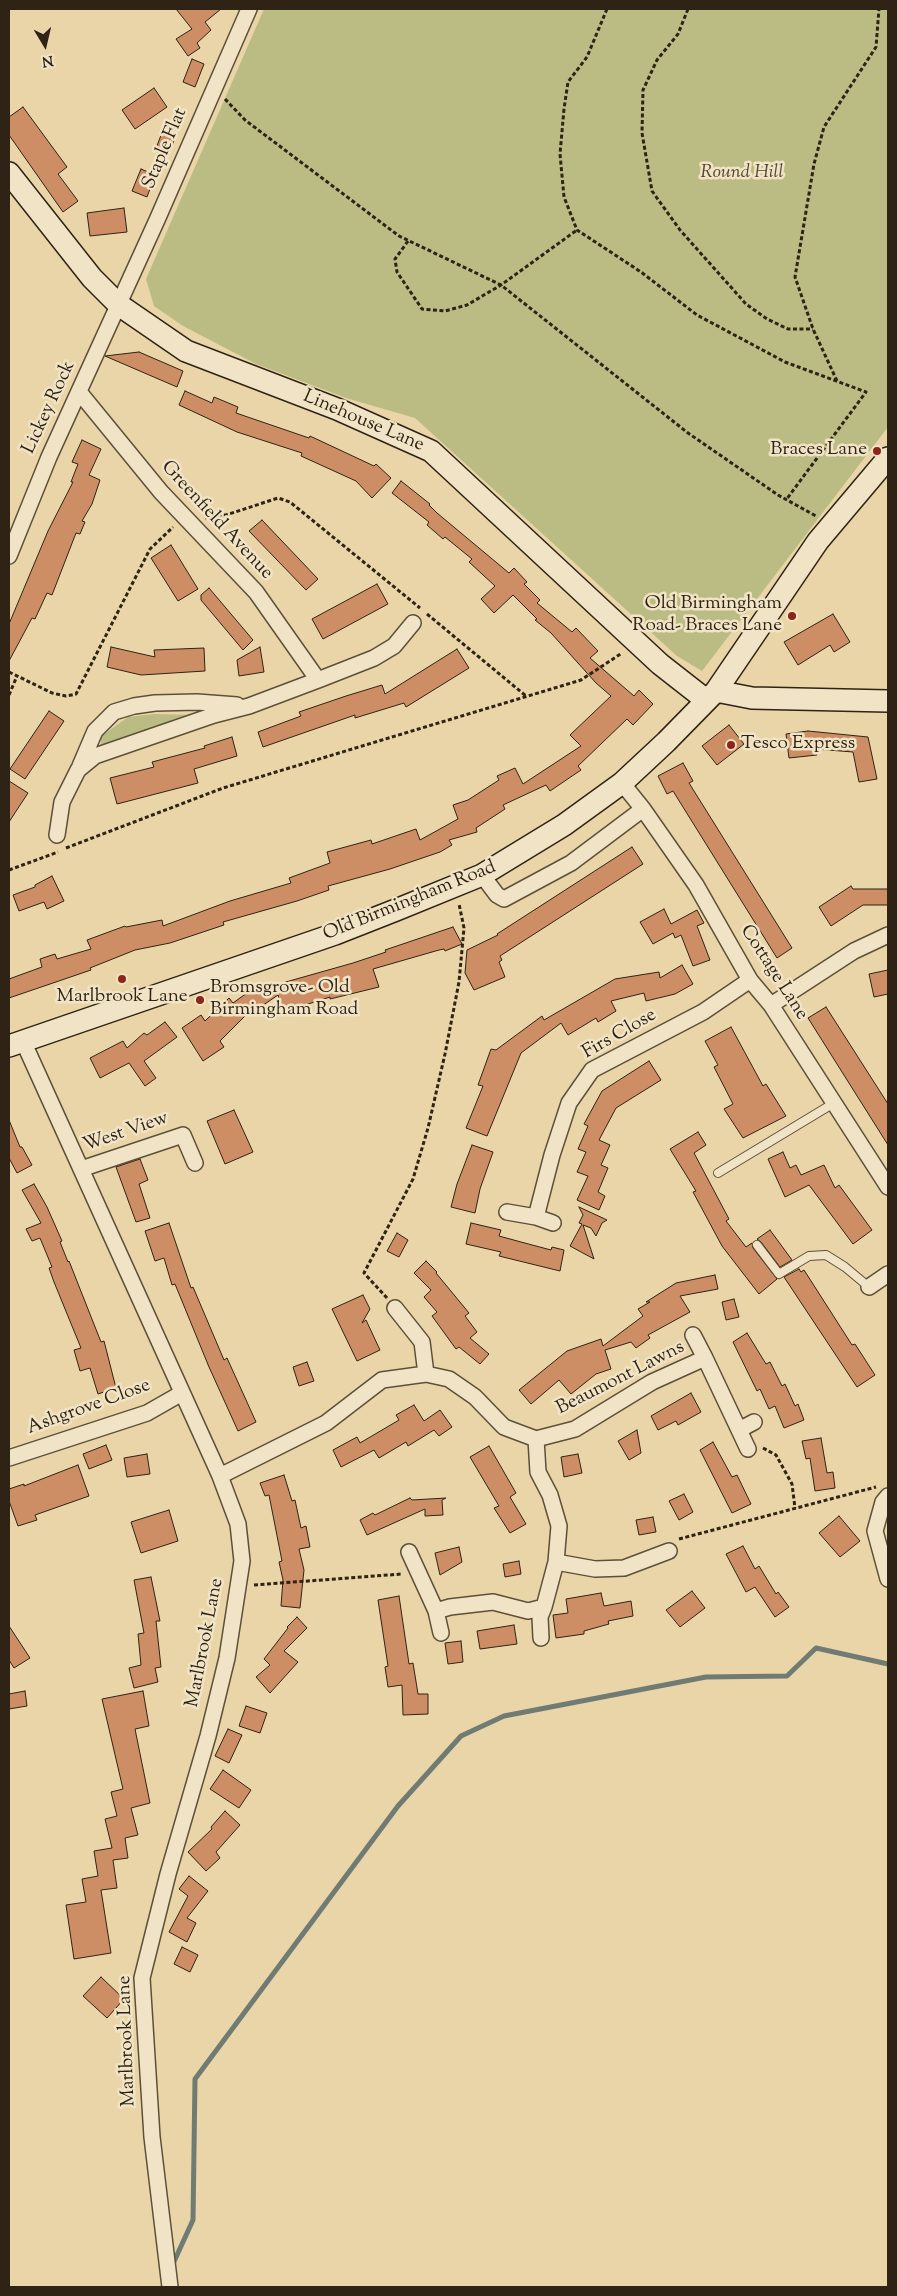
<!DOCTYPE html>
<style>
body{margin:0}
#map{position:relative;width:897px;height:2296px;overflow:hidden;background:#e9d5a7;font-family:"Sorts Mill Goudy",serif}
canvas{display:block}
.frame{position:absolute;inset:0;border:10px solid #2e2314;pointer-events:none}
.north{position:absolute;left:20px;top:20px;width:50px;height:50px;-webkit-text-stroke:4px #f1e4c6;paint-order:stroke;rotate:171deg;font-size:14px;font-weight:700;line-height:20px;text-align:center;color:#2e2314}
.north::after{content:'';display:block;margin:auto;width:18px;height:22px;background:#2e2314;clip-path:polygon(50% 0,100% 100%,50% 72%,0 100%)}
</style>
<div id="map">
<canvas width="897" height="2296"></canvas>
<div class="frame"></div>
<div class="north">N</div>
</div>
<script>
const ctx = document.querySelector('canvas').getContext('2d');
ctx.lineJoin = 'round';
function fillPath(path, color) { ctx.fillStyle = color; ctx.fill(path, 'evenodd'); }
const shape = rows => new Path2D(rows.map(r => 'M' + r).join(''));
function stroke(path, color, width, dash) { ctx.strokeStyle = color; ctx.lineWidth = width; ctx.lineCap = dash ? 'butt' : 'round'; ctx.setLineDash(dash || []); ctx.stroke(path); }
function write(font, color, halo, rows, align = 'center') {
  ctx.font = font + ' "Sorts Mill Goudy",serif'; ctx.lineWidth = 5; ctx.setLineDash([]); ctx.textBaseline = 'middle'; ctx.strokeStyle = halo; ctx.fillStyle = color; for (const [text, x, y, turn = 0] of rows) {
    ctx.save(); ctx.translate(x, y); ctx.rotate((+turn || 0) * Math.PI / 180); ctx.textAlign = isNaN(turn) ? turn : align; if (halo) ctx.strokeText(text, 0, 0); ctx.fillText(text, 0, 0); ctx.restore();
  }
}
const green = shape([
 [264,9,888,9,888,427,702,671,677,656,415,418,346,398,256,364,183,326,154,306,146,279],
 [154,714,196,715,102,747,100,737,128,717]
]);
const stream = shape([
 [172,2266,193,2220,195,2079,398,1806,461,1736,504,1716,706,1677,787,1676,816,1648,888,1664]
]);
const building = shape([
 [176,9,221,9,205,22,211,30,197,43,200,48,188,56,176,39,192,29,176,9],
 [192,59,204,64,195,87,183,82,192,59],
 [154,88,167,107,135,129,122,110,154,88],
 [23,107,67,167,58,174,78,201,63,212,9,135,9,117,23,107],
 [163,130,176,135,168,156,155,151,163,130],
 [141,169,155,175,147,197,132,191,141,169],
 [124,208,127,232,90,236,87,213,124,208],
 [139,352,183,371,177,387,105,356,139,352],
 [185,391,212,403,214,397,238,407,236,413,309,438,310,436,374,466,376,464,391,478,372,498,356,481,301,456,302,453,237,432,179,405,185,391],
 [82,440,101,449,89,475,100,480,92,504,82,521,85,522,80,534,76,533,52,595,47,593,35,619,32,618,9,661,9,624,48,531,73,482,71,482,78,464,72,462,82,440],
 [401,481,430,504,429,505,437,513,509,573,514,568,527,582,524,584,540,600,537,603,572,632,576,628,598,651,590,658,634,696,639,690,653,704,633,725,627,719,578,766,581,770,550,791,546,785,503,805,505,809,476,828,477,832,449,840,452,845,440,852,390,869,328,886,329,890,297,901,223,922,224,925,170,943,135,950,90,968,91,970,9,998,9,979,42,967,40,959,55,954,57,959,91,949,87,940,125,926,126,927,162,920,163,926,230,901,291,883,289,878,330,863,327,852,371,840,372,844,416,829,420,840,458,819,453,805,468,800,499,780,497,776,515,768,523,784,581,746,570,735,611,696,596,683,551,633,535,620,537,619,513,595,494,613,481,599,495,586,469,562,472,559,445,537,443,539,427,525,429,522,392,493,401,481],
 [262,520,318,579,306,590,249,531,262,520],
 [171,545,198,589,178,601,151,558,171,545],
 [377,584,388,604,323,639,312,619,377,584],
 [209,588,253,640,243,650,201,600,201,595,209,588],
 [833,614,850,642,834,652,830,645,798,665,784,642,833,614],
 [111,647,155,657,154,650,204,648,205,671,141,675,107,667,111,647],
 [260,647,264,672,239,676,237,660,260,647],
 [457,649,469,668,406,707,404,703,355,718,355,715,263,747,258,732,301,716,299,712,346,696,382,685,385,694,457,649],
 [49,711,64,721,25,779,10,769,49,711],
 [729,725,744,744,717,765,702,746,729,725],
 [808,731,868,737,877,779,859,782,853,752,816,749,817,755,789,758,786,734,808,731],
 [232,737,237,756,194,769,198,783,117,804,110,778,154,767,152,762,205,748,204,746,232,737],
 [683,763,693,781,689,783,792,948,777,958,673,791,667,794,658,776,683,763],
 [9,781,28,793,9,822,9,781],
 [632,847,643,864,500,956,502,960,499,962,505,977,474,990,465,973,467,950,498,935,497,934,632,847],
 [52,876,64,901,47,909,44,902,19,911,13,895,35,887,35,885,52,876],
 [851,886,853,889,888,889,888,905,863,905,831,926,819,907,851,886],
 [664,909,671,924,697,910,704,923,697,926,710,960,693,966,681,935,675,938,673,933,653,944,640,922,664,909],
 [453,927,462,944,445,951,444,949,439,950,373,969,379,987,330,999,330,997,283,1012,278,995,256,1010,254,1007,220,1041,224,1047,203,1061,182,1028,201,1015,205,1021,229,998,233,1003,258,985,261,989,353,963,386,952,385,950,453,927],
 [682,965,693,984,675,994,646,1001,644,993,611,1001,616,1011,598,1022,596,1018,568,1035,561,1023,521,1053,487,1136,466,1128,483,1086,478,1085,491,1049,496,1050,542,1016,544,1020,615,979,659,972,660,978,682,965],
 [888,970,888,994,874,997,869,974,888,970],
 [826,1007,888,1104,888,1145,808,1018,826,1007],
 [165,1022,177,1037,144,1061,156,1078,145,1086,129,1063,100,1078,90,1058,123,1041,127,1048,144,1033,147,1035,165,1022],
 [731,1027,763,1086,766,1084,786,1116,743,1138,724,1109,733,1104,714,1067,718,1065,705,1041,731,1027],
 [649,1061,661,1080,616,1108,599,1140,610,1145,601,1165,608,1168,598,1192,605,1196,599,1210,577,1200,588,1176,577,1172,586,1152,578,1149,588,1126,584,1124,602,1091,649,1061],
 [234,1110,253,1152,225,1164,207,1121,234,1110],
 [9,1120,20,1147,22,1147,32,1165,17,1173,9,1158,9,1120],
 [698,1132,706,1145,694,1153,729,1219,726,1221,746,1247,752,1243,753,1248,777,1279,759,1294,722,1246,693,1192,696,1191,670,1149,698,1132],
 [472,1145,493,1152,480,1189,475,1213,451,1207,457,1184,472,1145],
 [783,1152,790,1168,796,1165,801,1175,824,1165,835,1188,839,1185,872,1230,853,1244,809,1185,785,1197,768,1159,783,1152],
 [140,1159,148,1180,139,1184,150,1218,136,1222,116,1167,140,1159],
 [34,1184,47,1207,62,1241,60,1242,68,1262,69,1261,101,1342,104,1341,116,1388,98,1394,90,1368,80,1371,74,1350,81,1348,54,1282,49,1268,52,1267,40,1238,32,1241,26,1229,41,1223,22,1190,34,1184],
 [579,1207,607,1220,602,1223,596,1236,591,1228,583,1225,594,1259,570,1246,582,1224,579,1223,583,1215,579,1207],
 [169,1223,191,1288,193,1287,224,1360,227,1358,256,1422,238,1431,209,1367,175,1284,172,1285,164,1258,155,1261,145,1231,169,1223],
 [471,1223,501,1230,499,1236,521,1242,551,1250,552,1247,564,1250,560,1271,499,1256,501,1252,466,1244,471,1223],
 [770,1230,792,1260,780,1267,761,1242,757,1239,770,1230],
 [397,1233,408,1240,399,1257,387,1251,397,1233],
 [426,1261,437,1272,436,1273,469,1313,465,1316,477,1332,470,1338,489,1354,480,1364,459,1347,456,1349,432,1316,437,1312,424,1297,431,1290,414,1273,426,1261],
 [799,1269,801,1272,804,1270,852,1345,855,1344,875,1375,857,1387,784,1277,799,1269],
 [715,1275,718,1289,680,1296,690,1312,648,1335,650,1338,636,1348,631,1342,605,1350,611,1369,596,1374,571,1394,559,1380,531,1404,519,1390,567,1351,601,1339,603,1346,643,1316,638,1309,650,1302,646,1302,676,1283,715,1275],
 [363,1295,370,1309,362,1323,366,1320,380,1350,357,1361,332,1309,363,1295],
 [734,1299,739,1317,726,1320,722,1302,734,1299],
 [747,1333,766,1364,770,1362,782,1386,785,1384,795,1406,798,1404,804,1420,784,1428,775,1406,769,1409,760,1389,757,1391,733,1342,747,1333],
 [307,1362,314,1381,299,1386,293,1367,307,1362],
 [691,1393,701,1412,678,1425,676,1421,658,1430,651,1416,691,1393],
 [414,1405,424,1421,440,1410,452,1427,439,1436,434,1430,408,1446,406,1442,379,1458,374,1450,341,1467,333,1450,357,1437,360,1443,399,1420,396,1415,414,1405],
 [637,1430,641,1453,629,1460,618,1441,637,1430],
 [821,1438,827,1473,833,1472,835,1488,815,1491,810,1458,806,1459,802,1441,821,1438],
 [713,1442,732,1477,737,1475,751,1504,732,1513,700,1450,713,1442],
 [106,1445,112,1460,89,1469,83,1454,106,1445],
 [489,1446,516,1493,510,1497,526,1524,510,1533,494,1508,499,1506,470,1457,489,1446],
 [147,1454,150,1474,127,1477,124,1458,147,1454],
 [578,1454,582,1473,564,1477,561,1457,578,1454],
 [78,1465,89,1496,35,1515,37,1520,18,1526,9,1501,9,1489,24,1484,24,1486,78,1465],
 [284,1475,292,1501,295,1500,301,1528,306,1526,310,1547,299,1549,304,1570,300,1608,281,1606,283,1580,279,1562,282,1561,269,1495,265,1496,260,1483,284,1475],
 [684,1494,693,1512,679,1520,669,1501,684,1494],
 [410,1498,412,1500,446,1498,442,1500,443,1515,425,1516,425,1509,367,1535,360,1520,373,1513,375,1515,410,1498],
 [169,1510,178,1541,141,1553,131,1522,169,1510],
 [839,1516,860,1541,840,1557,819,1533,839,1516],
 [653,1517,656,1532,639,1535,636,1520,653,1517],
 [743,1546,755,1569,759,1566,776,1594,778,1592,789,1607,775,1617,755,1587,746,1592,726,1554,743,1546],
 [459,1547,462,1562,440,1575,435,1553,459,1547],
 [519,1561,521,1574,505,1577,503,1564,519,1561],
 [151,1577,160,1621,156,1621,161,1667,155,1668,158,1682,134,1688,129,1668,141,1665,138,1634,144,1633,134,1580,151,1577],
 [692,1591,705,1608,680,1627,666,1610,692,1591],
 [601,1593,604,1606,631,1601,633,1616,608,1621,609,1624,584,1631,584,1634,556,1638,553,1615,568,1613,566,1599,601,1593],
 [399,1596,409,1664,413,1663,418,1694,428,1694,428,1714,403,1715,402,1685,388,1687,385,1667,388,1666,378,1600,399,1596],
 [297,1617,307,1628,284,1651,298,1662,270,1693,256,1677,270,1665,264,1659,288,1628,287,1627,297,1617],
 [514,1625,517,1644,480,1649,477,1631,514,1625],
 [9,1626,30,1658,14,1668,9,1660,9,1626],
 [461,1641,463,1662,448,1664,445,1643,461,1641],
 [25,1691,27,1706,9,1709,9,1694,25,1691],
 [143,1691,149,1726,135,1729,150,1803,131,1808,138,1835,125,1838,128,1858,113,1860,117,1888,101,1890,111,1953,74,1959,66,1905,86,1902,82,1879,98,1876,94,1851,112,1848,105,1819,117,1816,111,1792,123,1789,102,1699,143,1691],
 [246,1706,267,1713,260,1733,239,1726,246,1706],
 [228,1729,242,1735,229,1763,215,1756,228,1729],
 [223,1770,251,1790,239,1808,210,1789,223,1770],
 [225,1811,240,1825,216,1852,220,1858,206,1871,188,1852,212,1829,211,1827,225,1811],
 [189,1876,208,1891,187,1918,196,1923,187,1942,169,1932,188,1896,179,1889,189,1876],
 [182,1947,198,1955,190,1972,174,1964,182,1947],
 [101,1977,124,1999,107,2018,83,1996,101,1977]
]);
const path = shape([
 [607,9,587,57,568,82,564,109,560,154,564,197,577,230,641,272,697,315,785,362,866,392,786,500],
 [688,9,678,34,657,60,643,90,642,133,652,191,680,230,746,304,767,319,788,329,813,329],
 [225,99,245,120,399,236,501,285,688,433,778,495,816,516],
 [408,241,395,259,397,272,422,309,445,311,467,305,501,285,577,230],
 [837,381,813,329,795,277,814,164,824,127,876,47,879,9],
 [205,518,212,515,226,515,278,498,290,502,420,608],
 [427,614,526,696],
 [9,672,52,693,66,696,76,694,150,549,173,527],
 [9,695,17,676],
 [66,848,223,788,581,680,622,653],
 [9,870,58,852],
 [387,1298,364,1273,413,1179,428,1128,445,1054,459,982,464,928,459,904],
 [763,1448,776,1455,792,1484,795,1508],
 [679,1539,876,1487],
 [254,1585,402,1574]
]);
const lane = shape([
 [718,1173,834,1103],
 [757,1245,779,1274,809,1256,826,1255,845,1267,869,1287]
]);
const street = shape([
 [9,556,49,457,157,220,249,9],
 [318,680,374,658,394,646,413,623],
 [80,766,95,731,114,712,134,706,155,703,197,702,237,705],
 [622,783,643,809,696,885,750,980,771,1005,888,1187],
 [57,835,62,802,78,770,95,756,214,715,249,706,318,680,256,592,161,492,80,393],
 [482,875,497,895,504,899,571,863,643,809],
 [771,1005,854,951,888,935],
 [23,1041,220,1476,238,1524,242,1561,227,1658,208,1736,168,1874,142,1978,152,2137,170,2287],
 [81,1169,183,1135,195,1163],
 [507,1212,536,1217,553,1223],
 [536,1217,552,1155,569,1103,592,1070,703,1012,750,980],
 [869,1287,888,1274],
 [395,1308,422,1342,426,1374],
 [693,1335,705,1358],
 [739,1430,754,1422],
 [536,1439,538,1472,550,1495,559,1526,556,1562,595,1569,624,1568,669,1551],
 [9,1458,147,1413,182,1393],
 [220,1476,326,1423,382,1380,426,1374,449,1379,475,1397,504,1427,536,1439,575,1429,652,1382,705,1358,748,1449],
 [888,1496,883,1502,875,1531,888,1579],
 [409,1552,436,1611,450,1607,493,1602,528,1611,544,1607,556,1562],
 [436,1611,441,1633],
 [541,1638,540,1617,544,1607]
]);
const secondary = shape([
 [9,173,92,278,119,305,186,351,337,409,431,451,660,664,706,700],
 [716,691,752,698,888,701],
 [9,1046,335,934,396,910,482,875,564,825,622,783,666,742,716,691,818,541,888,458]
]);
const markers = [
 [877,451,5,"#8f2418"],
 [792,616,5,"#8f2418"],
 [731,745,5,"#8f2418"],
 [122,979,5,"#8f2418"],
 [200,1000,5,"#8f2418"]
];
const streetNames = [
 ["Staple Flat",166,149,-67],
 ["Lickey Rock",50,408,-65],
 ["Linehouse Lane",363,422,23],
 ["Greenfield Avenue",216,521,47],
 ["Old Birmingham Road",410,902,-22],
 ["Cottage Lane",773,973,57],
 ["Firs Close",620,1035,-30],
 ["West View",126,1133,-19],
 ["Beaumont Lawns",621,1379,-27],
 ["Ashgrove Close",89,1408,-20],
 ["Marlbrook Lane",206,1643,-79],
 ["Marlbrook Lane",128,2041,-92]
];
const parkNames = [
 ["Round Hill",742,174]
];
const poiNames = [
 ["Braces Lane",867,451],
 ["Old Birmingham",782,605],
 ["Road- Braces Lane",782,627],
 ["Tesco Express",741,745,"left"],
 ["Bromsgrove- Old",210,989,"left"],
 ["Birmingham Road",210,1011,"left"],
 ["Marlbrook Lane",122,998,"center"]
];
fillPath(green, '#bbbc84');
stroke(stream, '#707b73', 5);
fillPath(building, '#ce8e65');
stroke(building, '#2e2314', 1);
stroke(lane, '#5d5039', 10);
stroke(street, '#5d5039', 18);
stroke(secondary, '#2e2314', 24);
stroke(path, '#2e2314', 3, [4, 2.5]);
stroke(lane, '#f1e4c6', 8);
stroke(street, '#f1e4c6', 15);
stroke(secondary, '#f1e4c6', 21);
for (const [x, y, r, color] of markers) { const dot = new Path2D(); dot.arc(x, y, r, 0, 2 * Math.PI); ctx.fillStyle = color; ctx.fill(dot); stroke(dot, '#f1e4c6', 2); }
write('19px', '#2e2314', '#f1e4c6', streetNames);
write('italic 19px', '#514930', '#f1e4c6', parkNames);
write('19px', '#2e2314', '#f1e4c6', poiNames, 'right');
</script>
